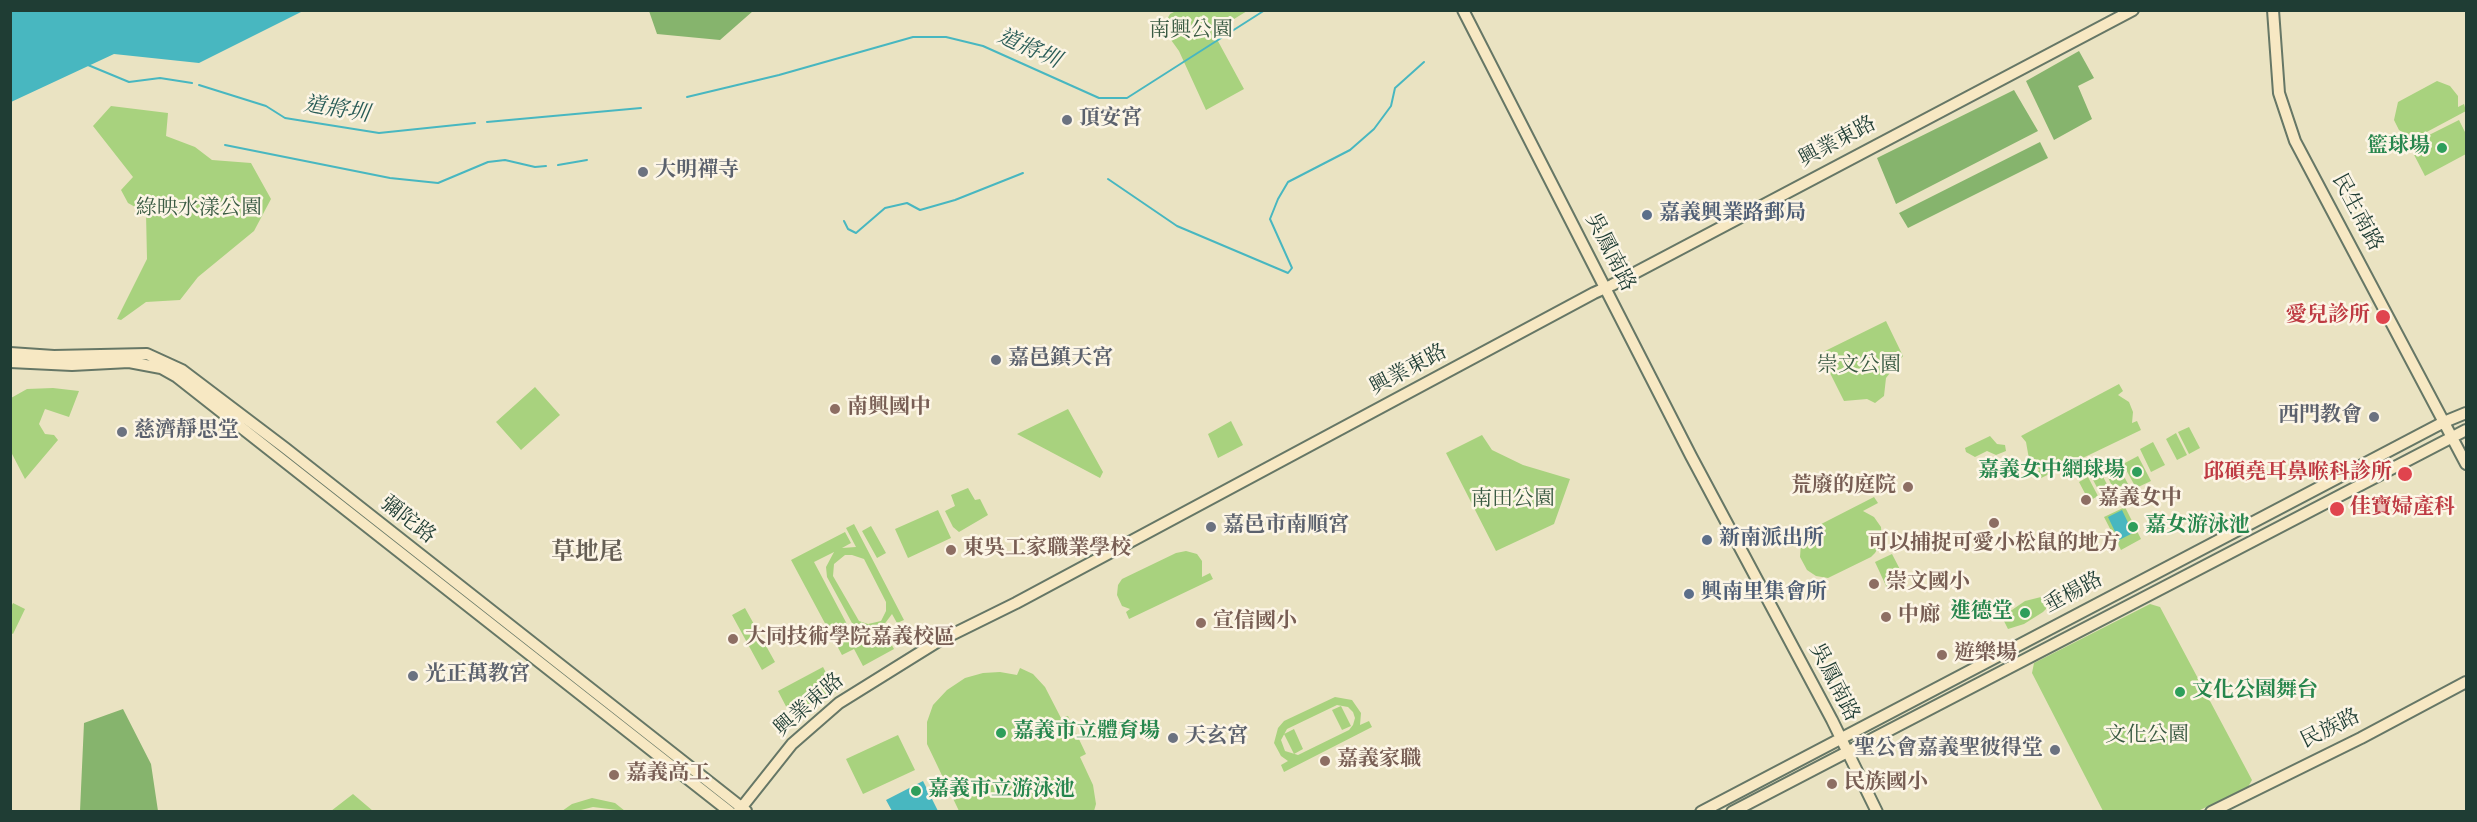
<!DOCTYPE html>
<meta charset="utf-8">
<style>
body{margin:0}
#map{position:relative;width:2477px;height:822px;overflow:hidden;background:#eae3c2;font-family:"IM FELL English",serif}
canvas{display:block}
.frame{position:absolute;inset:0;border:12px solid #1f3d34;pointer-events:none}
</style>
<div id="map">
<canvas width="2477" height="822"></canvas>
<div class="frame"></div>
</div>
<script>
const ctx = document.querySelector('canvas').getContext('2d');
ctx.lineJoin = 'round';
function fillPath(path, color) { ctx.fillStyle = color; ctx.fill(path, 'evenodd'); }
const shape = rows => new Path2D(rows.map(r => 'M' + r).join(''));
function stroke(path, color, width, dash) { ctx.strokeStyle = color; ctx.lineWidth = width; ctx.lineCap = dash ? 'butt' : 'round'; ctx.setLineDash(dash || []); ctx.stroke(path); }
function write(font, color, halo, rows, align = 'center') {
  ctx.font = font + ' "IM FELL English","Noto Serif TC",serif'; ctx.lineWidth = 5; ctx.setLineDash([]); ctx.textBaseline = 'middle'; ctx.strokeStyle = halo; ctx.fillStyle = color; for (const [text, x, y, turn = 0] of rows) {
    ctx.save(); ctx.translate(x, y); ctx.rotate((+turn || 0) * Math.PI / 180); ctx.textAlign = isNaN(turn) ? turn : align; if (halo) ctx.strokeText(text, 0, 0); ctx.fillText(text, 0, 0); ctx.restore();
  }
}
const green = shape([
 [1176,11,1247,11,1213,32,1244,89,1206,110,1179,51,1166,33,1165,23,1170,14],
 [2437,81,2450,86,2458,96,2458,107,2464,104,2466,111,2408,142,2405,136,2407,135,2399,130,2394,120,2398,102],
 [111,106,168,113,166,136,195,147,212,160,251,163,271,199,254,231,198,277,180,300,146,302,121,320,117,319,147,259,146,213,128,203,121,190,133,177,93,126],
 [2459,120,2466,134,2466,154,2425,176,2409,145],
 [1886,321,1903,356,1886,378,1884,396,1875,403,1867,399,1844,401,1822,357,1825,351],
 [2119,384,2123,391,2118,395,2129,402,2133,412,2132,423,2137,421,2141,430,2039,479,2036,472,2040,470,2029,459,2026,442,2021,436],
 [535,387,560,415,521,450,496,422],
 [53,388,79,391,69,417,45,409,39,424,45,434,54,435,58,440,25,479,11,452,11,398,27,389],
 [1068,409,1103,472,1100,478,1017,434],
 [1231,421,1243,445,1218,458,1208,434],
 [2189,427,2200,448,2189,454,2178,432],
 [2176,433,2187,455,2177,460,2166,439],
 [1482,435,1492,450,1523,465,1570,479,1554,524,1496,551,1446,453],
 [1990,436,1997,444,2005,445,2006,451,1996,455,1987,451,1975,457,1966,452,1965,448],
 [2153,442,2165,465,2151,472,2140,449],
 [2138,456,2151,481,2136,488,2123,464],
 [2116,461,2128,484,2114,490,2103,467],
 [2100,471,2110,490,2101,495,2091,476],
 [2088,477,2098,496,2089,501,2079,482],
 [968,488,975,500,980,499,988,515,959,532,953,527,945,511,955,506,951,495],
 [1874,497,1878,503,1863,511,1874,517,1881,527,1882,541,1875,553,1871,557,1828,578,1816,576,1807,570,1800,557,1801,543,1792,547,1788,541],
 [2125,507,2141,539,2121,550,2104,517],
 [938,510,951,538,908,558,895,529],
 [854,524,904,620,897,623,892,614,880,630,868,631,857,627,852,623,827,577,826,567,834,552,814,562,857,643,883,630,894,649,863,666,854,649,842,655,791,560,845,532,851,543,842,548,856,547,846,528],
 [845,555,852,555,864,559,886,602,886,611,881,621,868,624,859,621,833,576,834,564],
 [871,526,886,553,877,558,862,531],
 [1186,551,1197,554,1202,561,1202,577,1210,573,1213,579,1129,619,1126,612,1130,609,1122,606,1117,595,1118,585,1122,579,1176,553],
 [1892,554,1905,579,1887,588,1875,562],
 [2041,597,2047,608,2043,612,2024,624,2008,629,2002,617,2006,614,2025,601],
 [13,603,25,609,13,634,11,633,10,609],
 [2150,604,2160,607,2252,780,2248,787,2198,811,2103,811,2032,673,2034,663],
 [745,608,775,662,762,670,732,615],
 [823,667,836,692,791,716,778,691],
 [1020,668,1033,674,1045,687,1061,718,1068,716,1086,754,1080,757,1093,785,1096,804,1094,811,959,811,927,744,927,722,933,705,947,690,965,678,983,673,1000,672,1017,675],
 [1335,697,1352,700,1361,713,1360,725,1369,721,1372,727,1284,772,1281,765,1288,761,1281,756,1274,743,1278,728,1284,721],
 [1337,705,1348,707,1353,712,1355,718,1353,725,1349,730,1298,755,1285,751,1281,740,1287,729],
 [1341,706,1351,726,1342,730,1332,710],
 [1294,729,1303,749,1294,754,1284,734],
 [898,735,915,770,863,794,846,759],
 [353,794,373,811,331,811],
 [592,798,615,803,625,811,593,807,577,811,562,811,572,804]
]);
const forest = shape([
 [649,11,649,10,753,11,720,40,657,34],
 [2079,51,2094,78,2078,86,2092,119,2054,140,2026,81],
 [2014,90,2038,131,1896,204,1877,158],
 [2040,142,2048,158,1908,228,1899,213],
 [123,709,151,764,158,811,80,811,84,723]
]);
const water = shape([
 [10,11,11,10,303,11,199,63,114,54,11,102],
 [2122,510,2133,533,2119,540,2108,517],
 [923,781,938,811,892,811,886,800]
]);
const stream = shape([
 [88,65,129,82,160,78,192,83],
 [199,85,266,106,285,118,379,133,475,123],
 [687,97,779,75,913,37,946,37,983,46,1099,98,1127,98,1265,10],
 [487,122,641,108],
 [225,145,390,178,438,183,488,162,505,160,535,167,546,166],
 [558,165,587,160],
 [1108,179,1177,226,1288,273,1292,268,1270,219,1278,199,1288,182,1350,150,1374,129,1391,106,1395,88,1424,62],
 [844,221,848,229,856,233,885,208,907,203,920,210,955,200,1023,173]
]);
const secondary = shape([
 [1463,10,1691,456,1832,720,1877,812],
 [2273,10,2279,93,2295,141,2466,464],
 [10,353,54,356,147,354,182,370,285,448,746,811],
 [10,362,72,365,129,362,161,368,177,377,730,812],
 [738,812,792,744,839,703,937,642,1016,603,1594,293,1612,285,2133,10],
 [1701,812,2444,422,2466,413],
 [1732,812,2466,430],
 [2211,812,2361,738,2466,682]
]);
const markers = [
 [1067,120,6,"#6b7280"],
 [2442,148,6,"#2e9e5b"],
 [643,172,6,"#6b7280"],
 [1647,215,6,"#5c6f8a"],
 [2383,317,8,"#e0444e"],
 [996,360,6,"#6b7280"],
 [835,409,6,"#8d6e63"],
 [2374,417,6,"#6b7280"],
 [122,432,6,"#6b7280"],
 [2137,472,6,"#2e9e5b"],
 [2405,474,8,"#e0444e"],
 [1908,487,6,"#8d6e63"],
 [2086,500,6,"#8d6e63"],
 [2337,509,8,"#e0444e"],
 [1994,523,6,"#8d6e63"],
 [1211,527,6,"#6b7280"],
 [2133,527,6,"#2e9e5b"],
 [1707,540,6,"#5c6f8a"],
 [951,550,6,"#8d6e63"],
 [1874,584,6,"#8d6e63"],
 [1689,594,6,"#5c6f8a"],
 [2025,613,6,"#2e9e5b"],
 [1886,617,6,"#8d6e63"],
 [1201,623,6,"#8d6e63"],
 [733,639,6,"#8d6e63"],
 [1942,655,6,"#8d6e63"],
 [413,676,6,"#6b7280"],
 [2180,692,6,"#2e9e5b"],
 [1001,733,6,"#2e9e5b"],
 [1173,738,6,"#6b7280"],
 [2055,750,6,"#6b7280"],
 [1325,761,6,"#8d6e63"],
 [614,775,6,"#8d6e63"],
 [1832,784,6,"#8d6e63"],
 [916,791,6,"#2e9e5b"]
];
const parkNames = [
 ["南興公園",1191,32],
 ["綠映水漾公園",199,210],
 ["崇文公園",1859,367],
 ["南田公園",1513,501],
 ["文化公園",2147,737]
];
const worshipNames = [
 ["頂安宮",1079,120],
 ["大明禪寺",655,172],
 ["嘉邑鎮天宮",1008,360],
 ["西門教會",2362,417,"right"],
 ["慈濟靜思堂",134,432],
 ["嘉邑市南順宮",1223,527],
 ["光正萬教宮",425,676],
 ["天玄宮",1185,738],
 ["聖公會嘉義聖彼得堂",2043,750,"right"]
];
const streetNames = [
 ["興業東路",1838,143,-28],
 ["民生南路",2356,213,62],
 ["吳鳳南路",1609,253,63],
 ["興業東路",1409,371,-28],
 ["彌陀路",407,521,38],
 ["垂楊路",2074,594,-28],
 ["吳鳳南路",1833,683,63],
 ["興業東路",810,706,-41],
 ["民族路",2331,730,-26]
];
const leisureNames = [
 ["籃球場",2430,148,"right"],
 ["嘉義女中網球場",2125,472,"right"],
 ["嘉女游泳池",2145,527],
 ["進德堂",2013,613,"right"],
 ["文化公園舞台",2192,692],
 ["嘉義市立體育場",1013,733],
 ["嘉義市立游泳池",928,791]
];
const serviceNames = [
 ["嘉義興業路郵局",1659,215],
 ["新南派出所",1719,540],
 ["興南里集會所",1701,594]
];
const healthNames = [
 ["愛兒診所",2370,317],
 ["邱碩堯耳鼻喉科診所",2392,474],
 ["佳寶婦產科",2350,509,"left"]
];
const educationNames = [
 ["南興國中",847,409],
 ["荒廢的庭院",1896,487,"right"],
 ["嘉義女中",2098,500],
 ["可以捕捉可愛小松鼠的地方",1994,545,"center"],
 ["東吳工家職業學校",963,550],
 ["崇文國小",1886,584],
 ["中廊",1898,617],
 ["宣信國小",1213,623],
 ["大同技術學院嘉義校區",745,639],
 ["遊樂場",1954,655],
 ["嘉義家職",1337,761],
 ["嘉義高工",626,775],
 ["民族國小",1844,784]
];
const waterNames = [
 ["道將圳",1028,50,24],
 ["道將圳",336,111,9]
];
const quarterNames = [
 ["草地尾",587,554]
];
fillPath(green, '#a8d27e');
fillPath(forest, '#86b46d');
fillPath(water, '#48b7c0');
stroke(stream, '#48b7c0', 2);
stroke(secondary, '#676', 14);
stroke(secondary, '#f7e8c3', 10);
for (const [x, y, r, color] of markers) { const dot = new Path2D(); dot.arc(x, y, r, 0, 2 * Math.PI); ctx.fillStyle = color; ctx.fill(dot); stroke(dot, '#fcf5e5', 2); }
write('21px', '#3a5b43', '#fcf5e5', parkNames);
write('bold 21px', '#5b616d', '#fcf5e5', worshipNames, 'left');
write('21px', '#1f3d34', '#fcf5e5', streetNames);
write('bold 21px', '#27864d', '#fcf5e5', leisureNames, 'left');
write('bold 21px', '#4e5e75', '#fcf5e5', serviceNames, 'left');
write('bold 21px', '#be3a42', '#fcf5e5', healthNames, 'right');
write('bold 21px', '#785e54', '#fcf5e5', educationNames, 'left');
write('italic 22px', '#295c57', '#fcf5e5', waterNames);
write('bold 24px', '#655e54', '#fcf5e5', quarterNames);
</script>
